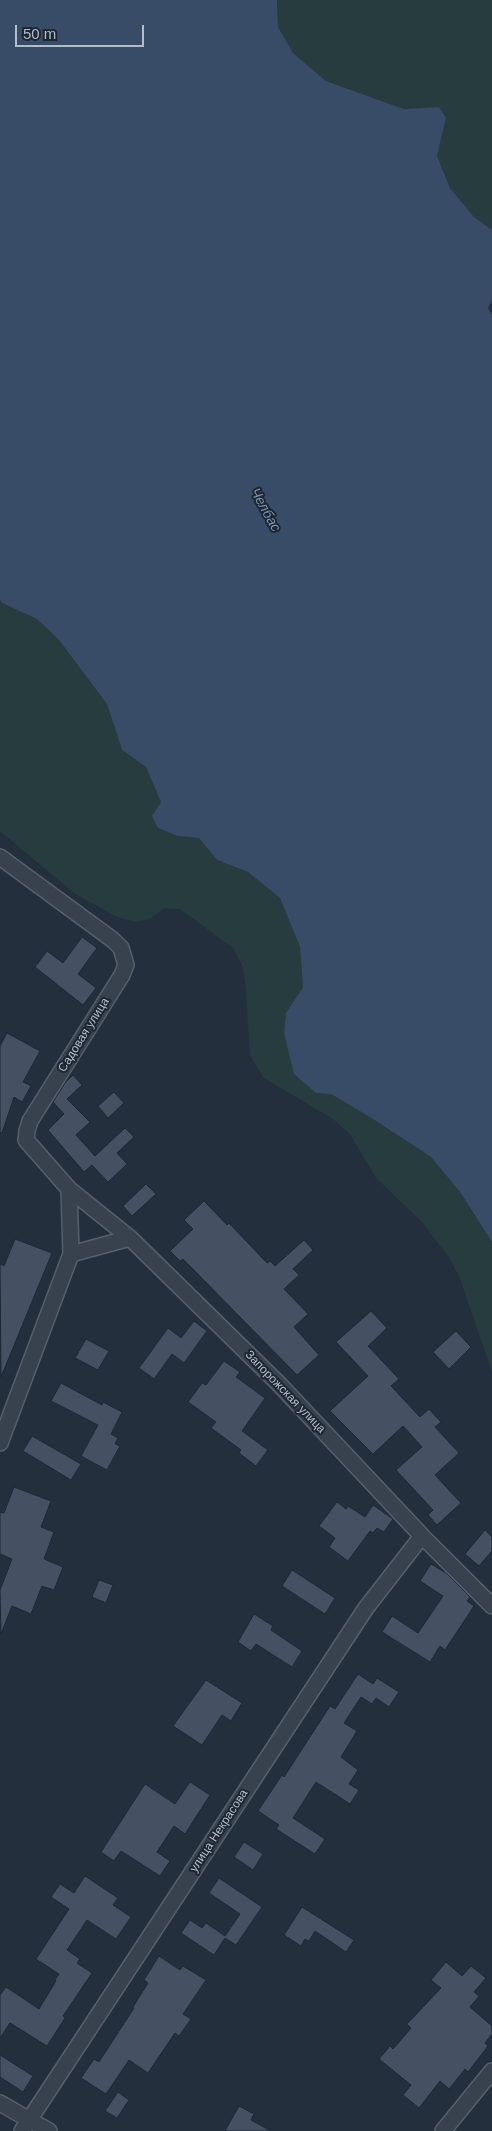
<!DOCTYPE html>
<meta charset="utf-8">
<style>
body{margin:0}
#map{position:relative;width:492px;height:2131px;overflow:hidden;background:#242f3e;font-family:Helvetica,sans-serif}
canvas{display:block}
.scale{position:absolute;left:15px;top:25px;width:129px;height:22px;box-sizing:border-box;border:2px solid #b4bcc9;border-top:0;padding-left:6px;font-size:15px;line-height:18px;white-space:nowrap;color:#b4bcc9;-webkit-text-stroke:4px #1d2633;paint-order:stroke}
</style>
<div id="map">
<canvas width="492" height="2131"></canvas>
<div class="scale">50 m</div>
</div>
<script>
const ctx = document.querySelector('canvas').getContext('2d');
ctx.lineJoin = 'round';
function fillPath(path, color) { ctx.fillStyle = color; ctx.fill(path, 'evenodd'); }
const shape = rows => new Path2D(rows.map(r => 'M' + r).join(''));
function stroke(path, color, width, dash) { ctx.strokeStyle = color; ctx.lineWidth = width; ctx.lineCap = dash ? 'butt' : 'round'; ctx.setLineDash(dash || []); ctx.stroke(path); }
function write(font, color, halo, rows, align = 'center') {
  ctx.font = font + ' Helvetica,sans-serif'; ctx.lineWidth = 4; ctx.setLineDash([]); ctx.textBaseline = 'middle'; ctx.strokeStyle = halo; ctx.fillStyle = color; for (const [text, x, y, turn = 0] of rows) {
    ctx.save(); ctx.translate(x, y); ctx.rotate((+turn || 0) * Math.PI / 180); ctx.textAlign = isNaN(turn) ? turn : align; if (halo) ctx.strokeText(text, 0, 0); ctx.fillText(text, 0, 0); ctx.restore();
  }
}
const green = shape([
 [277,0,492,0,492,230,474,217,450,188,437,156,446,118,439,107,404,109,326,81,293,53,278,27],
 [0,600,2,603,37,619,59,640,107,704,122,750,146,767,178,836,199,838,217,860,248,872,280,898,300,947,303,987,286,1013,284,1033,288,1046,316,1093,331,1094,373,1119,431,1157,460,1192,492,1242,492,1372,459,1276,448,1256,421,1221,376,1178,350,1134,333,1119,264,1078,250,1056,246,992,243,967,233,948,180,909,165,908,149,919,137,922,117,917,74,893,0,831]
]);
const water = shape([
 [0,0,277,0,278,27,293,53,326,81,404,109,439,107,446,118,437,156,450,188,474,217,492,230,492,300,488,308,492,315,492,1242,460,1192,431,1157,373,1119,331,1094,316,1093,294,1074,284,1033,286,1013,303,987,300,947,280,898,248,872,217,860,199,838,178,836,158,828,152,816,161,802,146,767,122,750,107,704,59,640,37,619,2,603,0,600]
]);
const building = shape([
 [82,937,97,948,78,974,96,988,83,1005,35,967,47,951,63,963,82,937],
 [7,1033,40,1051,23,1082,31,1086,22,1102,14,1097,2,1133,0,1132,0,1046,7,1033],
 [73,1075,82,1085,67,1099,90,1122,76,1135,95,1156,125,1128,134,1137,117,1153,127,1164,108,1182,92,1165,84,1172,48,1130,64,1114,53,1102,65,1083,73,1075],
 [114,1092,124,1103,108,1118,98,1106,114,1092],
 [146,1184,156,1194,132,1216,123,1206,146,1184],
 [204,1201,227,1225,229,1223,267,1263,270,1261,275,1266,304,1240,313,1250,293,1269,299,1275,284,1289,308,1314,294,1327,319,1355,297,1375,183,1259,180,1261,170,1251,193,1229,184,1220,204,1201],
 [15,1239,52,1253,1,1377,0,1264,4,1266,15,1239],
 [371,1311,387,1328,368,1346,399,1379,391,1386,420,1417,429,1409,441,1422,435,1427,459,1453,435,1475,461,1503,437,1525,428,1515,433,1510,396,1470,422,1447,403,1426,373,1454,330,1411,368,1376,336,1342,371,1311],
 [194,1321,207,1331,184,1363,172,1354,154,1379,139,1368,168,1328,181,1338,194,1321],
 [456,1331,471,1347,449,1369,433,1352,456,1331],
 [86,1339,109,1351,98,1370,75,1358,86,1339],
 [224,1361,240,1372,236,1377,265,1398,242,1431,268,1450,256,1466,239,1453,241,1450,211,1428,216,1422,188,1402,202,1383,206,1385,224,1361],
 [61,1383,102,1405,103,1402,122,1412,111,1434,118,1438,115,1444,120,1446,107,1470,81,1456,98,1425,51,1401,61,1383],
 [32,1436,81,1464,71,1480,23,1451,32,1436],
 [14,1487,51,1501,41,1527,54,1532,44,1559,63,1567,54,1590,42,1586,31,1614,12,1606,1,1634,0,1590,12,1559,0,1554,0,1512,4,1513,14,1487],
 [337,1502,346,1509,348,1506,365,1517,373,1505,393,1519,384,1532,377,1528,373,1533,370,1531,348,1561,329,1547,335,1538,319,1526,337,1502],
 [485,1530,492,1537,492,1551,479,1566,465,1554,485,1530],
 [431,1564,446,1573,470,1597,467,1601,474,1606,445,1650,440,1646,430,1662,382,1632,392,1616,418,1633,443,1596,420,1581,431,1564],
 [292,1570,335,1598,325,1614,282,1586,292,1570],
 [99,1580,113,1585,106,1603,92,1597,99,1580],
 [254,1614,273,1626,271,1630,302,1651,292,1667,256,1644,251,1651,238,1642,254,1614],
 [358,1674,373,1684,377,1678,399,1692,389,1707,376,1698,372,1704,361,1697,344,1723,357,1731,341,1757,358,1770,349,1784,359,1790,350,1804,316,1782,293,1818,325,1839,315,1854,276,1829,279,1825,258,1811,282,1775,284,1777,330,1706,335,1709,358,1674],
 [206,1680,242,1703,231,1721,222,1715,202,1745,173,1726,206,1680],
 [190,1782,210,1795,185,1834,174,1826,157,1852,170,1861,160,1876,121,1851,114,1861,101,1852,145,1784,175,1804,190,1782],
 [244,1842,263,1854,253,1870,234,1857,244,1842],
 [85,1876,118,1898,113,1905,131,1917,116,1939,87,1920,67,1950,80,1959,77,1963,92,1973,63,2016,65,2018,47,2046,10,2023,0,2038,0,1995,6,1987,39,2009,56,1981,55,1980,59,1974,36,1959,69,1909,51,1897,60,1884,74,1893,85,1876],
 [219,1878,262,1907,236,1945,225,1938,214,1955,181,1933,190,1920,202,1928,206,1923,225,1936,240,1914,209,1893,219,1878],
 [302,1907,354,1940,346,1952,315,1931,309,1941,305,1939,301,1946,284,1935,302,1907],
 [159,1956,180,1970,183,1966,206,1980,183,2014,191,2019,179,2036,175,2033,148,2073,129,2060,106,2094,81,2078,94,2059,99,2062,134,2008,133,2007,148,1983,144,1980,159,1956],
 [446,1962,462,1976,471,1966,486,1978,474,1992,479,1996,470,2007,492,2026,492,2034,485,2043,488,2046,468,2072,465,2069,449,2089,440,2081,419,2108,403,2095,411,2085,379,2059,390,2046,393,2049,411,2028,407,2024,441,1988,431,1980,446,1962],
 [0,2055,33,2076,23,2092,0,2077,0,2055],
 [118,2092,129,2100,117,2118,105,2111,118,2092],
 [239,2106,254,2114,251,2120,271,2131,225,2131,239,2106]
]);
const street = shape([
 [0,857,113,940,121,948,126,965,122,975,30,1121,27,1131,26,1140,69,1189,71,1254,0,1443],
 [69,1189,130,1238,279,1384,422,1536,492,1606],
 [71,1254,130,1238],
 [0,2103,49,2131],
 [22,2131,366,1608,422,1536],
 [443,2131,492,2071]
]);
const streetNames = [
 ["Садовая улица",84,1035,-58],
 ["Запорожская улица",285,1392,46],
 ["улица Некрасова",219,1831,-57]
];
const waterNames = [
 ["Челбас",265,510,61]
];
fillPath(green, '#263c3f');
fillPath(water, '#394c67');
fillPath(building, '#455162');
stroke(building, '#1f2835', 1);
stroke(street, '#565f6c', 18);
stroke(street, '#38414e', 15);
write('12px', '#b4bcc9', '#1d2633', streetNames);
write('italic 14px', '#7c92b1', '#1d2633', waterNames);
</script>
